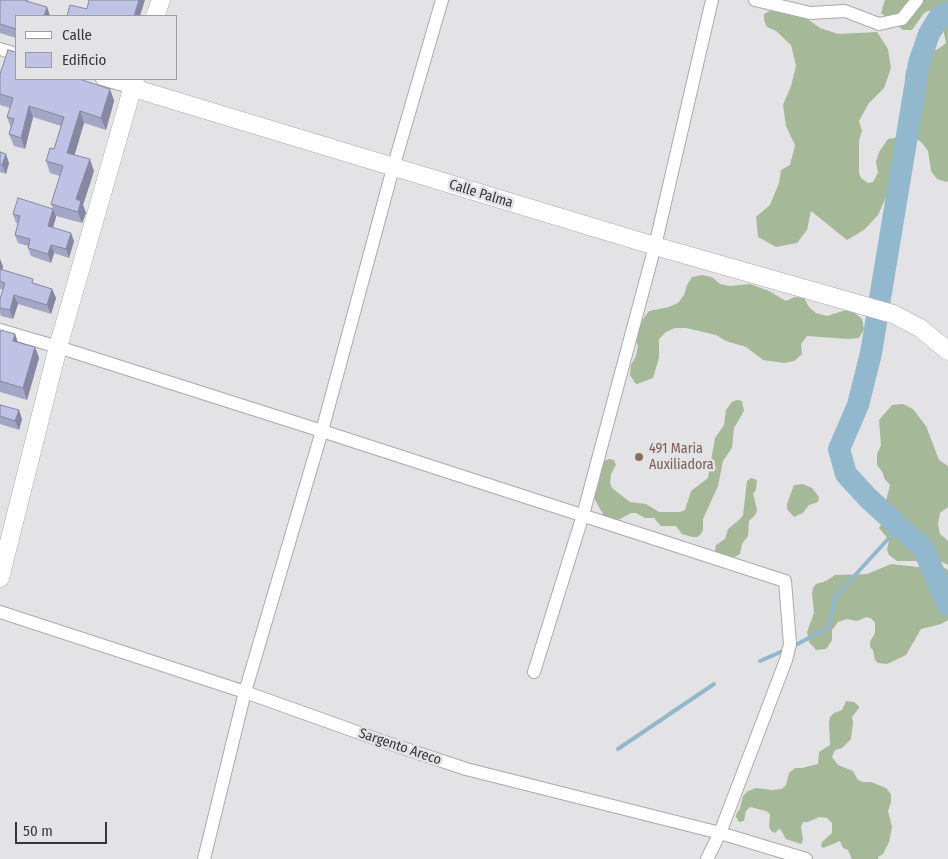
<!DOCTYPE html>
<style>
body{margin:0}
#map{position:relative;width:948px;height:859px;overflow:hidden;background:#e3e3e5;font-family:"Fira Sans Condensed",sans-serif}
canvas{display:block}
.legend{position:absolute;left:15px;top:15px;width:162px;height:65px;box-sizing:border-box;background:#e3e3e5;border:1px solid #9e9ea0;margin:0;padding:6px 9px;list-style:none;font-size:15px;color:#373738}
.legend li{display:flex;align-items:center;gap:10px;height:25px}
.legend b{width:25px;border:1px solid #9e9ea0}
.scale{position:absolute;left:15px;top:822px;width:92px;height:22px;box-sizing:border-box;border:2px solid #373738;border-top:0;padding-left:6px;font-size:15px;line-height:18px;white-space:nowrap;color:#373738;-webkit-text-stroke:4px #e3e3e5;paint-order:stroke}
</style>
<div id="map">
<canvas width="948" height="859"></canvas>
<ul class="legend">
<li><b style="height:6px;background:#fff"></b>Calle</li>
<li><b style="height:14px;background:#bfc1e5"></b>Edificio</li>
</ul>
<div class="scale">50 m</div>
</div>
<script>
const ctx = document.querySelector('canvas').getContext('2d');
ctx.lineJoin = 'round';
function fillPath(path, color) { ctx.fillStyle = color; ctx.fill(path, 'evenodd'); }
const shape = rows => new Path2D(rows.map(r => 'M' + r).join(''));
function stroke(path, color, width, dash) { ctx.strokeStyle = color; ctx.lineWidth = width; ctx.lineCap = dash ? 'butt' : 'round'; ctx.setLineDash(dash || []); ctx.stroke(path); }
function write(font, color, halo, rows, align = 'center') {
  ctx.font = font + ' "Fira Sans Condensed",sans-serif'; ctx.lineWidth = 5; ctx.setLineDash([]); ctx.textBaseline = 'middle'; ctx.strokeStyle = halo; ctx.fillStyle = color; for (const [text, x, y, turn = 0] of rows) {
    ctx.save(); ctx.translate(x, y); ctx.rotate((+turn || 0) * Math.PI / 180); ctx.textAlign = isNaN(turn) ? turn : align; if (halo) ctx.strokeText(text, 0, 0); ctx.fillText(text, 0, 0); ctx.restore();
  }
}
const forest = shape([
 [885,0,948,0,948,8,928,11,924,13,912,30,903,30,881,13],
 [773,9,803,16,820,28,838,34,877,32,888,49,891,68,884,88,869,103,859,121,862,131,859,141,859,173,861,178,868,183,873,182,878,173,876,162,879,152,888,139,899,137,908,142,914,150,913,161,887,195,878,215,864,230,847,240,811,211,807,230,797,243,776,247,758,237,756,217,770,205,779,183,781,170,790,165,795,145,786,126,783,105,791,86,796,66,791,45,776,31,767,27,764,20,764,14],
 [946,23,948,23,948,181,946,182,937,179,931,171,928,151,922,143,914,137,908,108,913,95,908,89,905,79,906,70,914,64,925,61,928,52,938,49,946,43,943,29],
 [702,275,712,277,720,284,730,286,750,284,769,291,786,301,795,297,804,298,809,307,816,313,827,316,846,310,855,313,862,319,864,329,859,338,848,339,807,336,801,344,802,354,794,361,784,363,763,360,746,347,726,341,716,335,686,328,675,328,666,332,659,339,659,358,653,378,637,384,635,383,630,375,631,365,636,356,638,346,634,336,636,325,643,319,649,311,669,307,678,303,684,295,687,285,692,277],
 [737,400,742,401,744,411,734,428,732,448,723,461,718,486,703,519,703,530,701,534,697,537,692,537,682,534,676,526,661,526,654,518,645,518,636,513,631,513,618,520,613,520,604,516,594,498,594,493,604,461,609,459,614,460,616,465,611,474,610,483,612,488,630,502,646,504,659,512,680,512,685,510,691,491,708,478,715,438,724,425,726,410,732,402],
 [903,404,913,409,926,426,939,460,948,466,948,507,940,513,938,524,940,534,948,541,948,565,940,561,897,561,889,555,887,550,889,540,879,528,884,520,885,505,890,485,884,478,883,473,877,465,877,454,881,445,879,420,892,405],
 [751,478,757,480,756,490,753,494,757,509,756,514,749,521,748,536,742,544,740,554,731,559,717,555,715,550,716,545,725,539,728,529,740,519,743,515,747,481],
 [803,484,812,488,819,497,818,502,809,505,803,513,794,517,787,509,787,504,794,485],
 [891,564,918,567,938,564,948,570,948,620,941,624,921,629,906,655,887,664,878,663,875,660,873,650,870,647,870,642,875,633,875,623,872,619,867,617,857,621,847,619,838,622,832,630,832,640,829,645,826,649,816,650,809,642,807,632,814,613,812,593,813,588,816,584,826,581,835,575,867,574],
 [846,701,854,702,859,706,859,708,852,717,853,722,851,739,842,748,835,750,832,757,838,765,853,771,858,780,863,782,871,782,886,788,891,794,891,802,888,811,892,827,889,842,883,854,878,857,878,859,852,859,848,850,843,848,840,841,823,848,821,846,822,842,832,833,832,823,827,818,819,817,808,822,803,822,801,827,803,840,801,844,786,839,781,830,779,829,775,833,771,831,769,826,770,814,766,811,750,807,746,811,744,821,739,822,736,817,736,815,740,808,743,796,748,791,756,788,772,790,782,789,786,785,789,773,795,768,802,768,818,764,819,752,830,745,829,723,830,717,834,713,842,710]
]);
const stream = shape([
 [792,647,829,627,835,597,900,526],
 [760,661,785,650],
 [618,749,714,684]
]);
const river = shape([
 [948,12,940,16,929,34,919,63,871,353,858,405,839,449,846,474,868,498,923,548,948,605]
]);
const street = shape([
 [755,0,810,13,845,11,879,24,902,19,917,0],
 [0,49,16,54],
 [102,79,133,88],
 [0,330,58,347,322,431,785,581,790,644,786,660,720,833,707,859],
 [0,612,245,692,385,742,466,769,720,833,806,859],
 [534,672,583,515,655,246,712,0],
 [204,859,245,692,322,431,393,168,442,0]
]);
const secondary = shape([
 [155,16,161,0],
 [133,88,655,246,893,314,920,328,948,351],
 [0,578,58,347,135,79]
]);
const wall = shape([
 [0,0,28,0,28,2,47,7,50,16,16,16,16,38,0,33],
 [0,74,16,79,110,89,114,101,106,130,84,123,74,155,94,171,83,205,86,213,82,223,56,216,56,217,53,227,74,241,69,258,54,253,51,263,31,256,28,248,28,246,18,243,15,235,18,223,16,223,13,214,53,209,51,204,60,176,50,173,46,161,54,149,61,126,33,117,25,149,14,146,9,134,11,128,7,117,10,108,0,105],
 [0,152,9,163,6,174,0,172],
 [0,259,3,267,2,270,34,283,52,289,56,298,51,314,18,304,13,319,1,316,0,313,0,299,3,290,0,289],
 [0,334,15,334,18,342,35,347,39,358,27,400,0,392],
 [0,405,19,410,22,419,19,430,0,424]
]);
const shadedWall = shape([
 [139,0,145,0,140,16,134,16],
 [47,7,50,16,44,16],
 [110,89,114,101,106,130,101,118],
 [29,106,33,117,25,149,21,138],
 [80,111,84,123,72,164,67,153],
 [6,154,9,163,6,174,2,165],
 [90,159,94,171,83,205,86,213,82,223,78,212,76,199],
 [53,209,56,217,51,234,48,226],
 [71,233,74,241,69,258,66,249],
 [51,245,54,253,51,263,48,254],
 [0,259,3,267,0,276],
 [52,289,56,298,51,314,47,305],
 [14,295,18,304,13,319,10,310],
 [15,334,19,346,13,341],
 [35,347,39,358,27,400,23,388],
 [19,410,22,419,19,430,15,421]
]);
const building = shape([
 [0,0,26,0,26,1,47,7,44,16,16,16,16,29,0,24,0,0],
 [89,0,139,0,134,16,67,16,70,5,87,9,89,0],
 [8,50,16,52,16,79,79,79,110,89,101,118,80,111,67,153,90,159,76,199,81,201,78,212,51,204,63,166,46,161,50,148,54,149,64,117,29,106,21,138,9,134,14,119,7,117,13,98,0,94,0,74,8,50],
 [0,152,6,154,2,165,0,164,0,152],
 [18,198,53,209,48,226,71,233,66,249,51,245,48,254,28,248,30,239,15,235,20,216,13,214,18,198],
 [0,269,33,279,32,283,52,289,47,305,14,295,10,310,0,308,0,299,5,283,0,281,0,269],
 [1,330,15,334,13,341,35,347,23,388,0,381,0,334,1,330],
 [0,405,19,410,15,421,0,416,0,405]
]);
const markers = [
 [639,457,5,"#8d6e63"]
];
const streetNames = [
 ["Calle Palma",481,194,17],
 ["Sargento Areco",400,747,19]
];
const educationNames = [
 ["491 Maria",649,449],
 ["Auxiliadora",649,465]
];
fillPath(forest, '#a5b897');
stroke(stream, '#92b8cd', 4);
stroke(river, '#92b8cd', 22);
stroke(street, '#aaaaab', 14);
stroke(secondary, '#aaaaab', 19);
stroke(street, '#fff', 12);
stroke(secondary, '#fff', 18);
fillPath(wall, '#a4a6c5');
fillPath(shadedWall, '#8687a0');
fillPath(building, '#bfc1e5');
stroke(building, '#8687a0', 1);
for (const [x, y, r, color] of markers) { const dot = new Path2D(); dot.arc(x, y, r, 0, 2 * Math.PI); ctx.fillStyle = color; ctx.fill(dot); stroke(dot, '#e3e3e5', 2); }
write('14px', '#373738', '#e3e3e5', streetNames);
write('14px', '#785e54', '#e3e3e5', educationNames, 'left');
</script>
